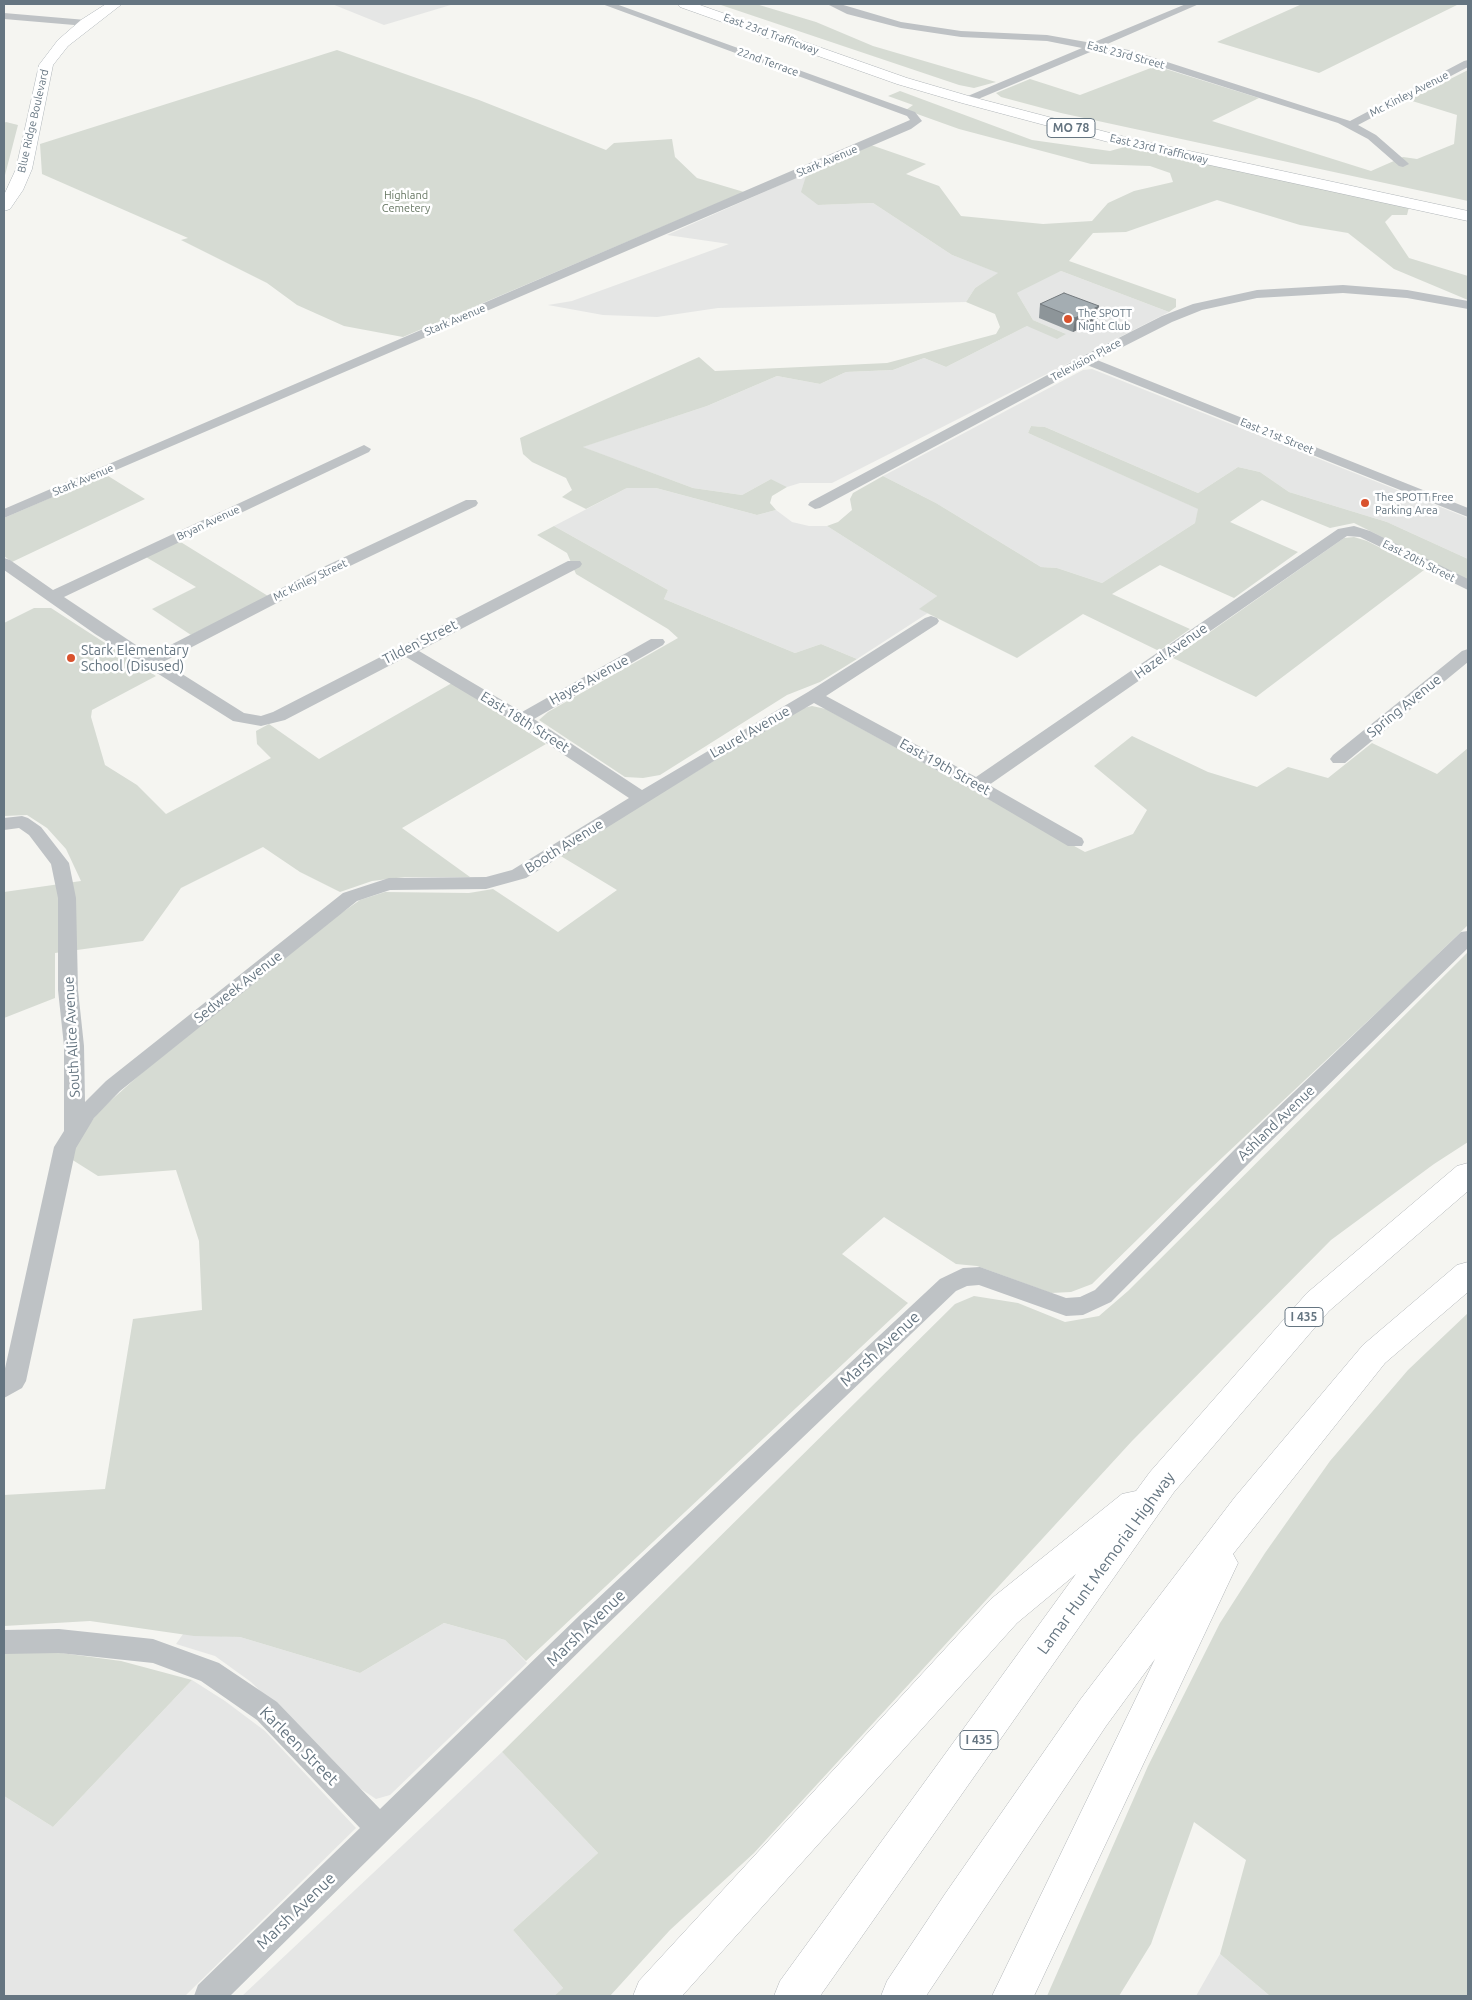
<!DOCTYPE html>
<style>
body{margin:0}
#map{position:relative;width:1472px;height:2000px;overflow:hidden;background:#f5f5f1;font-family:Ubuntu,sans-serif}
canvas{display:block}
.frame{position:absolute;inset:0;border:5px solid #657581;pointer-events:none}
</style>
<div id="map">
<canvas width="1472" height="2000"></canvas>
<div class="frame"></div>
</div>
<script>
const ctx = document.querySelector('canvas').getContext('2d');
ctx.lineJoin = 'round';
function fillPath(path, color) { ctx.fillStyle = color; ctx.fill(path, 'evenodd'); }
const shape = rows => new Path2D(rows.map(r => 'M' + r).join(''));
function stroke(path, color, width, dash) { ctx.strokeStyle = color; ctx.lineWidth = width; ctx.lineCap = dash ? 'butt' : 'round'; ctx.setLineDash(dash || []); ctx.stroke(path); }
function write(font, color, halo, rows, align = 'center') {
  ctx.font = font + ' Ubuntu,sans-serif'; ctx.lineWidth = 5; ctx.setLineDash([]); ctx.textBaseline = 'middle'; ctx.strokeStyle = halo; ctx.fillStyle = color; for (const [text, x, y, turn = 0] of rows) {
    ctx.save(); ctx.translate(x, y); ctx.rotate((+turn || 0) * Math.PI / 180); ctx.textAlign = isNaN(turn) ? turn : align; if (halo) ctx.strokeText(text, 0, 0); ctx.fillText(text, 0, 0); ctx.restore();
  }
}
const built = shape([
 [332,4,454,4,384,25],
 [807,173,818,205,873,203,952,255,999,273,975,288,966,302,718,308,657,317,603,315,548,305,572,301,729,244,667,235],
 [1061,271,1169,312,832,483,800,483,787,487,771,479,742,495,693,488,582,447,707,406,777,376,820,384,846,372,893,370,924,358,946,367,1027,326,1066,334,1033,320,1017,293],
 [1092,369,1468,518,1468,559,1387,522,1289,492,1260,472,1238,467,1198,493,1045,427,1031,426,1028,433,1199,509,1195,523,1102,583,1057,568,1041,567,936,503,883,476,1083,370],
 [627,488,656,488,757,515,776,510,792,522,809,526,827,526,937,596,920,609,928,613,857,659,821,644,795,653,664,599,668,590,554,526],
 [444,1623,505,1640,527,1663,390,1795,376,1799,358,1787,251,1682,215,1656,176,1644,183,1634,240,1637,360,1673],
 [192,1680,225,1701,265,1731,356,1828,185,1996,4,1996,4,1796,53,1827],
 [502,1752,598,1853,513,1930,563,1988,554,1996,242,1996],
 [1220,1954,1270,1996,1196,1996]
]);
const green = shape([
 [718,4,756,4,816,22,873,46,996,82,974,88,959,85],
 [1302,4,1459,4,1319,73,1217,42],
 [337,50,479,100,606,150,614,143,672,139,675,157,697,178,744,192,403,337,344,326,297,305,267,283,181,240,188,238,42,174,40,144],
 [1156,66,1259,98,1212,121,1371,171,1403,157,1417,159,1454,144,1457,115,1409,100,1468,70,1468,201,1061,113,1001,97,996,93,1030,79,1080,95],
 [900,91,1032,140,1110,151,1128,146,1409,207,1407,215,1392,215,1385,222,1409,258,1468,276,1468,300,1394,269,1348,233,1300,225,1217,200,1126,232,1093,233,1069,261,1176,299,1176,307,1169,312,1061,271,1017,293,1033,320,1066,334,1057,339,1027,326,946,367,924,358,893,370,846,372,820,384,777,376,707,406,583,447,693,488,742,495,771,479,787,487,772,496,770,503,776,510,757,515,656,488,627,488,586,509,562,497,572,490,566,478,532,462,523,454,520,438,699,357,715,371,887,363,996,334,1000,327,995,314,966,302,975,288,998,273,952,255,873,203,818,205,801,192,807,173,871,145,926,164,906,174,939,186,961,216,1043,224,1092,221,1108,203,1134,191,1173,182,1170,173,1150,166,1091,164,959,129,906,110,913,105,888,96],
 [6,122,18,125,4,179,4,123],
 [1031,426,1045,427,1198,493,1238,467,1260,472,1289,492,1387,522,1468,559,1468,580,1354,523,1330,528,1262,500,1230,522,1298,552,1234,598,1160,565,1112,594,1190,629,1159,651,1083,614,1017,658,919,609,937,596,827,526,838,522,852,510,850,499,853,493,883,476,936,503,1041,567,1057,568,1102,583,1195,523,1198,509,1028,433],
 [105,474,145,499,12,562,4,556,4,518],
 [554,526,668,590,664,599,795,653,821,644,857,659,820,682,787,695,660,775,643,778,625,777,539,720,548,712,678,638,668,629,576,574,567,553,537,535],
 [1354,537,1367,541,1424,570,1256,697,1173,658,1344,538],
 [179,541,268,596,191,635,152,609,196,587,146,557],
 [34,608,51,608,156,676,92,710,91,717,105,765,137,785,166,814,271,758,257,744,256,731,269,724,319,759,452,683,546,744,402,828,470,877,405,877,372,881,340,892,300,872,263,847,181,888,143,941,55,953,55,998,4,1018,4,892,81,881,66,849,47,828,27,815,4,816,4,623],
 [812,706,826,709,1085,852,1133,834,1147,810,1094,766,1132,736,1208,772,1257,787,1288,767,1328,778,1372,743,1437,774,1468,748,1468,925,1403,988,1192,1186,1092,1284,1071,1292,1051,1293,977,1266,956,1264,884,1217,842,1254,908,1303,526,1661,505,1640,444,1623,360,1673,240,1637,194,1636,90,1621,4,1626,4,1495,105,1489,133,1319,202,1310,199,1241,176,1170,98,1176,71,1159,78,1140,99,1111,145,1070,337,916,360,900,385,892,469,893,493,889,558,932,617,890,559,855,799,709],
 [1468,952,1468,1142,1434,1164,1331,1240,1132,1441,754,1853,670,1930,610,1996,554,1996,563,1988,513,1930,598,1853,502,1752,955,1304,974,1296,1018,1303,1065,1322,1099,1316,1128,1291],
 [1468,1313,1468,1996,1270,1996,1220,1954,1246,1860,1194,1822,1151,1944,1119,1996,1047,1996,1148,1766,1220,1623,1265,1553,1330,1461,1408,1370],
 [4,1653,61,1653,121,1661,192,1680,53,1827,4,1796]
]);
const street = shape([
 [602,4,616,4,915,112,922,121,911,129,4,518,4,509,910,120,907,116,602,4],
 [827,4,840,4,901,22,961,31,1047,35,1092,43,1186,4,1199,4,1105,45,1133,51,1350,121,1464,61,1468,60,1468,67,1358,125,1376,135,1407,162,1409,164,1403,167,1399,166,1368,139,1338,123,1127,56,1095,50,971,102,963,102,963,98,1082,48,1047,41,961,37,901,28,847,14,827,4],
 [4,13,86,20,91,23,86,26,4,19,4,13],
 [1343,285,1407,290,1468,301,1468,309,1407,298,1343,293,1257,298,1202,310,1172,322,1097,360,1468,508,1468,517,1087,365,820,508,815,509,808,505,810,502,1081,357,1162,316,1193,304,1257,290,1343,285],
 [364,445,371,449,369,452,64,597,151,655,317,570,466,500,476,500,478,503,476,506,329,576,163,662,244,713,261,716,273,712,568,561,580,561,582,564,580,567,419,651,522,712,651,639,663,639,665,642,663,645,534,719,642,790,808,692,925,618,931,616,937,618,939,621,937,624,826,696,976,777,1338,529,1354,526,1370,531,1468,579,1468,590,1360,537,1347,536,989,785,1082,838,1084,842,1082,846,1068,846,971,789,814,703,714,761,526,878,486,889,390,890,357,901,120,1091,94,1118,76,1148,26,1381,22,1388,4,1398,4,1373,54,1147,64,1131,64,1046,58,990,58,898,51,864,29,835,19,828,4,830,4,818,22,816,28,818,41,827,69,863,76,898,78,990,84,1046,85,1102,106,1081,343,893,389,878,486,877,512,870,629,798,516,723,406,657,285,720,261,726,233,721,95,634,4,570,4,558,10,560,53,590,364,445],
 [1468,649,1468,662,1345,763,1333,763,1330,759,1333,755,1462,651,1468,649],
 [1468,931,1468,948,1262,1150,1111,1302,1083,1315,1066,1316,979,1285,967,1286,956,1291,598,1633,230,1996,194,1996,198,1985,360,1828,257,1720,201,1681,153,1663,59,1653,4,1654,4,1630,59,1629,153,1639,219,1663,277,1702,380,1809,580,1615,940,1279,963,1268,980,1267,1066,1298,1080,1297,1095,1290,1246,1138,1461,932,1468,931]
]);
const secondary = shape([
 [106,4,122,4,68,46,53,65,32,169,23,190,10,209,4,211,4,195,16,169,39,65,58,40,81,20,106,4]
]);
const primary = shape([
 [678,4,697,4,907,78,972,97,1129,138,1468,211,1468,221,1127,147,962,103,897,84,680,7,678,4]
]);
const highway = shape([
 [1468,1163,1468,1191,1329,1311,1174,1492,820,1996,774,1996,780,1981,1076,1574,1017,1623,682,1996,633,1996,639,1981,991,1599,1122,1494,1136,1491,1150,1472,1307,1293,1457,1166,1468,1163],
 [1468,1262,1468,1292,1385,1363,1233,1554,1238,1563,1034,1996,992,1996,1155,1659,1106,1726,926,1996,881,1996,887,1981,945,1894,1080,1700,1235,1497,1363,1345,1457,1265,1468,1262]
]);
const wall = shape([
 [1040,304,1099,306,1097,320,1073,332,1039,318]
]);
const shadedWall = shape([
 [1099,306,1097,320,1073,332,1075,318]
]);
const building = shape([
 [1064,293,1099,306,1075,318,1040,304,1064,293]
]);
const markers = [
 [1068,319,5,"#d9522d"],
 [1365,503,5,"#d9522d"],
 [71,658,5,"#d9522d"]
];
const farStreetnames = [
 ["East 23rd Trafficway",771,34,20],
 ["East 23rd Street",1126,55,15],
 ["22nd Terrace",768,62,20],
 ["Mc Kinley Avenue",1409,94,-27],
 ["Blue Ridge Boulevard",33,121,-77],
 ["East 23rd Trafficway",1159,149,13],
 ["Stark Avenue",827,161,-23],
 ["Stark Avenue",455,320,-23],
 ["Television Place",1086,360,-28],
 ["East 21st Street",1277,436,22],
 ["Stark Avenue",83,480,-23],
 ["Bryan Avenue",208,523,-25],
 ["East 20th Street",1419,561,27],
 ["Mc Kinley Street",310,580,-26]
];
const farParknames = [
 ["Highland",406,195],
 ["Cemetery",406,208]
];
const farPoinames = [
 ["The SPOTT",1078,313],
 ["Night Club",1078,326],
 ["The SPOTT Free",1375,497],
 ["Parking Area",1375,510]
];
const shields = [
 [1071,128,48],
 [1304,1317,38],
 [979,1740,38]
];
const shieldNames = [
 ["MO 78",1071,128],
 ["I 435",1304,1317],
 ["I 435",979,1740]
];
const streetNames = [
 ["Tilden Street",420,642,-27],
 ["Hazel Avenue",1171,651,-35],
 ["Hayes Avenue",589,680,-29],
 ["Spring Avenue",1404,706,-39],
 ["East 18th Street",525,722,32],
 ["Laurel Avenue",750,732,-30],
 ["East 19th Street",945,767,29],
 ["Booth Avenue",564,846,-32],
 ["Sedweek Avenue",238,987,-38],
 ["South Alice Avenue",72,1037,-93],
 ["Ashland Avenue",1276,1123,-44]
];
const poiNames = [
 ["Stark Elementary",81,650],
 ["School (Disused)",81,666]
];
const nearStreetnames = [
 ["Marsh Avenue",880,1349,-43],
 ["Lamar Hunt Memorial Highway",1106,1563,-54],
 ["Marsh Avenue",586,1628,-44],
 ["Karleen Street",299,1746,45],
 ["Marsh Avenue",296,1911,-44]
];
fillPath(built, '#e5e6e5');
fillPath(green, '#d6dbd3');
stroke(secondary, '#b0b6ba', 1);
stroke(primary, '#b1b6b9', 1);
stroke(highway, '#b1b5b8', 1);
fillPath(street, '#bec2c5');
fillPath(secondary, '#fff');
fillPath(primary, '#fff');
fillPath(highway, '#fff');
fillPath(wall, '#8d9599');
fillPath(shadedWall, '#73797d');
fillPath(building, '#a4adb2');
stroke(building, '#73797d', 1);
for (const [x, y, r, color] of markers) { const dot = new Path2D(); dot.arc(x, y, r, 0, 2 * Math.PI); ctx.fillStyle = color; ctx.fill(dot); stroke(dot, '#fff', 2); }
write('11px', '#657581', '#fff', farStreetnames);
write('11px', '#687864', '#fff', farParknames);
write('11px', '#657581', '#fff', farPoinames, 'left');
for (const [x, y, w] of shields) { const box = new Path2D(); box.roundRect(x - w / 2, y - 9.5, w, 19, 4); ctx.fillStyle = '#fff'; ctx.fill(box); stroke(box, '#657581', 1); }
write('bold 12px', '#657581', null, shieldNames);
write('14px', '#657581', '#fff', streetNames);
write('14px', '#657581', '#fff', poiNames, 'left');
write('16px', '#657581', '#fff', nearStreetnames);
</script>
